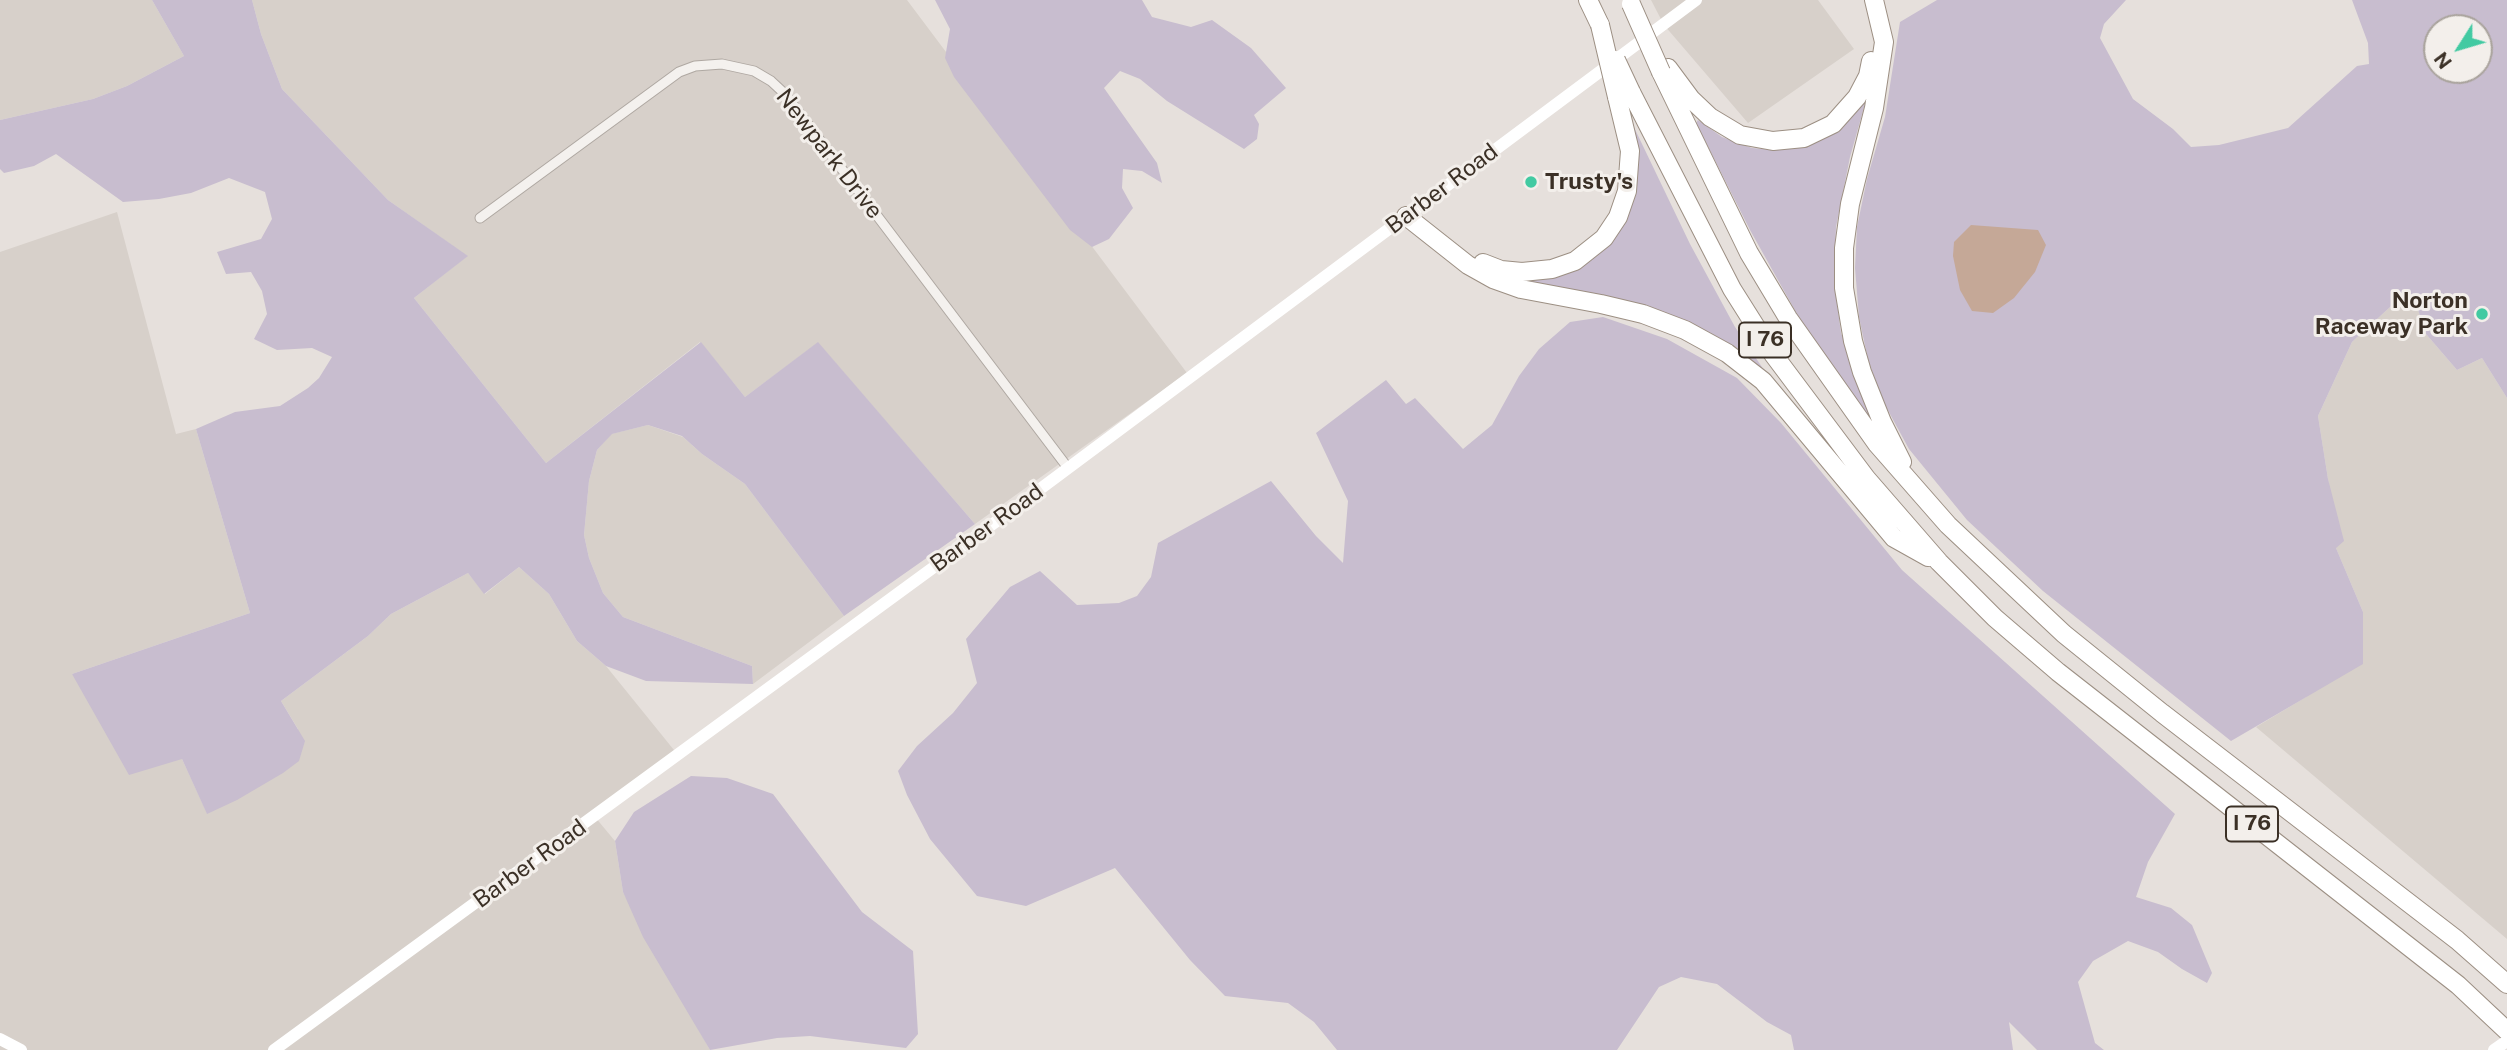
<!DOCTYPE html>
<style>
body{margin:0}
#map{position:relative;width:2507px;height:1050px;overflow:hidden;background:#e6e0dc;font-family:"Public Sans",sans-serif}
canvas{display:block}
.north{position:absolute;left:2423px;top:14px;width:70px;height:70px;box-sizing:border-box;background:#f3efeb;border:2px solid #a9a39c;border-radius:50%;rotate:233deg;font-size:19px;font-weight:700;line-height:28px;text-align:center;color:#3b3026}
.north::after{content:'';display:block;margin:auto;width:24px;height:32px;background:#42caa2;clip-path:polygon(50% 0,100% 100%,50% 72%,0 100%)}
</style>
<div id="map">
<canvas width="2507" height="1050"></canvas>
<div class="north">N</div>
</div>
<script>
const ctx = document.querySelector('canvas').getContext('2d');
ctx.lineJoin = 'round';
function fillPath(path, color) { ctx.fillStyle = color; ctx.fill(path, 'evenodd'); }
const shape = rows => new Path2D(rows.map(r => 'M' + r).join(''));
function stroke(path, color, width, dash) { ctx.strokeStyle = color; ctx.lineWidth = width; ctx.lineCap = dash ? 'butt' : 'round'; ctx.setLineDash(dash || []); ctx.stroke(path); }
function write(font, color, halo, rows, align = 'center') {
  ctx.font = font + ' "Public Sans",sans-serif'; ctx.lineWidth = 6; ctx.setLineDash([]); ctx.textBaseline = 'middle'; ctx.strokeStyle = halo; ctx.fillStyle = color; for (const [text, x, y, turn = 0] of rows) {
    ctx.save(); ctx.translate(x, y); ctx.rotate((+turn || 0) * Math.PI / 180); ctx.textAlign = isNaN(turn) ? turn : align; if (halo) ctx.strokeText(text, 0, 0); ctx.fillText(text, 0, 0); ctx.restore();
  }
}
const built = shape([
 [0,0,152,0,184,56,127,86,93,99,0,120],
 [252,0,907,0,1187,373,975,524,818,343,745,397,700,342,546,463,414,298,467,256,388,200,282,89,261,34],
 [1651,0,1818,0,1854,49,1748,123,1664,25],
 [117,212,176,434,196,429,250,613,72,674,182,759,207,813,298,729,281,701,368,636,391,614,468,573,485,594,519,567,549,594,577,641,606,666,678,755,595,817,615,841,623,892,710,1050,0,1050,0,252],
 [2401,297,2415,301,2426,334,2457,370,2482,358,2507,398,2507,939,2256,727,2306,697,2363,612,2336,548,2328,479,2318,416,2352,342],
 [648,425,683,437,702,454,745,484,844,616,753,684,752,666,623,617,603,593,589,558,584,535,589,481,597,450,611,434]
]);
const green = shape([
 [152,0,252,0,261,34,282,89,388,200,468,256,414,298,546,463,701,342,745,397,818,342,975,524,844,616,745,484,702,454,682,436,648,425,612,434,597,450,589,481,584,535,589,558,603,593,623,617,752,666,753,684,646,681,606,666,577,641,549,594,519,567,484,594,468,573,391,614,368,636,281,701,305,741,299,761,283,773,237,800,207,814,182,759,129,775,72,674,250,613,196,429,235,412,280,406,308,388,319,378,332,357,312,348,277,350,254,339,267,314,262,291,251,272,226,274,217,252,261,239,272,219,265,192,229,178,191,193,159,199,123,202,56,154,34,166,4,173,0,169,0,120,93,99,127,86,184,56],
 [935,0,1142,0,1152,17,1191,27,1212,20,1251,48,1286,88,1254,115,1259,124,1257,139,1244,149,1167,101,1140,79,1120,71,1104,88,1157,163,1162,183,1142,171,1123,169,1122,188,1133,208,1109,239,1092,247,1070,230,954,77,945,58,950,29],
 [1937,0,2126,0,2104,24,2100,38,2133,99,2173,129,2191,147,2219,145,2288,128,2357,66,2369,64,2368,43,2352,0,2507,0,2507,398,2482,358,2457,370,2426,334,2415,301,2401,297,2352,342,2318,416,2328,479,2344,541,2336,548,2363,612,2363,664,2231,741,2043,591,1967,520,1909,449,1884,403,1868,360,1859,317,1855,268,1857,227,1867,179,1885,117,1900,22],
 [2437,28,2479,28,2479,70,2437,70],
 [1860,98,1865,104,1850,157,1836,227,1834,280,1841,333,1876,422,1873,424,1802,323,1750,230,1696,123,1698,120,1722,137,1752,148,1774,150],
 [1631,121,1690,244,1735,327,1772,382,1725,348,1534,287,1511,273,1550,273,1622,220],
 [1603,317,1667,339,1737,378,1781,423,1902,570,2175,814,2148,862,2136,897,2171,908,2192,925,2212,973,2207,983,2182,969,2158,952,2128,941,2093,961,2078,982,2095,1043,2104,1050,2037,1050,2009,1022,2013,1050,1794,1050,1791,1035,1767,1022,1717,984,1681,977,1659,987,1617,1050,1337,1050,1314,1022,1288,1003,1225,996,1190,960,1115,868,1026,906,977,896,930,839,907,795,898,771,917,746,953,713,977,683,966,639,1010,587,1040,571,1077,605,1119,603,1137,596,1151,577,1158,543,1271,481,1316,536,1343,563,1348,501,1316,433,1386,380,1406,404,1415,398,1463,449,1492,425,1519,376,1539,349,1570,322],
 [691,776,727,778,773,794,862,912,913,951,918,1034,906,1048,810,1036,777,1038,710,1050,643,937,623,892,615,841,634,812]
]);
const water = shape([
 [1971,225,2038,230,2046,245,2035,272,2014,298,1993,313,1972,311,1960,290,1953,256,1954,242]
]);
const street = shape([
 [480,218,679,72,695,66,722,64,754,71,771,81,785,94,1068,468]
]);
const secondary = shape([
 [0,1039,21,1050],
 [274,1050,1016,507,1696,0],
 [2494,1050,2507,1041]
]);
const highway = shape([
 [1588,0,1600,25],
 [1874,0,1884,42,1874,108,1850,204,1844,248,1844,288,1853,341,1862,372,1882,422,1902,462],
 [1668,68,1691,99,1710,117,1740,135,1773,141,1804,138,1833,124,1857,97,1868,76,1871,61],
 [1661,72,1749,253,1788,318,1877,444,1948,525,2064,634,2162,713,2457,940,2507,984],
 [1631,92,1732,289,1773,354,1866,478,1939,562,1995,618,2058,672,2458,985,2507,1031],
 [1406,216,1468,265,1493,279,1521,289,1601,304,1643,314,1685,330,1727,353,1763,381,1894,538,1928,557],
 [1483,263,1501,270,1522,272,1552,269,1575,261,1604,238,1618,217,1627,191,1630,151,1617,97]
]);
const highwayBridge = shape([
 [1631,4,1661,72],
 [1600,25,1617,97],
 [1616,60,1631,92]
]);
const markers = [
 [1531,182,7,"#42caa2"],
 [2482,314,7,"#42caa2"]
];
const shields = [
 [1765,340,52],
 [2252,824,52]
];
const shieldNames = [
 ["I 76",1765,340],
 ["I 76",2252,824]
];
const streetNames = [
 ["Newpark Drive",829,154,52],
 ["Barber Road",1442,189,-37],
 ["Barber Road",987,528,-36],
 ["Barber Road",530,864,-36]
];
const poiNames = [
 ["Trusty's",1545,182],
 ["Norton",2468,301,"right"],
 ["Raceway Park",2468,327,"right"]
];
fillPath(built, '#d7d0ca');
fillPath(green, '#c8bdcf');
fillPath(water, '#c5a897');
stroke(street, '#afa8a2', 11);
stroke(highway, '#9c8f83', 20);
stroke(street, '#f4f1ee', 9);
stroke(secondary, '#fff', 12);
stroke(highway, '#fff', 18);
stroke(highwayBridge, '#9c8f83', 20, []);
stroke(highwayBridge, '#fff', 18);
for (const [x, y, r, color] of markers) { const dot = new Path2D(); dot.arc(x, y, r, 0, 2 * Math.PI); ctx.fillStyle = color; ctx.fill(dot); stroke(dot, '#f3efeb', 2.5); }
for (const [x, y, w] of shields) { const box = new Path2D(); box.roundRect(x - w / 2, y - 17.5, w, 35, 5); ctx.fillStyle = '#f3efeb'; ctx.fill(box); stroke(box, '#3b3026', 2); }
write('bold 21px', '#3b3026', null, shieldNames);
write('23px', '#3b3026', '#f3efeb', streetNames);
write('bold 23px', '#3b3026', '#f3efeb', poiNames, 'left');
</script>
